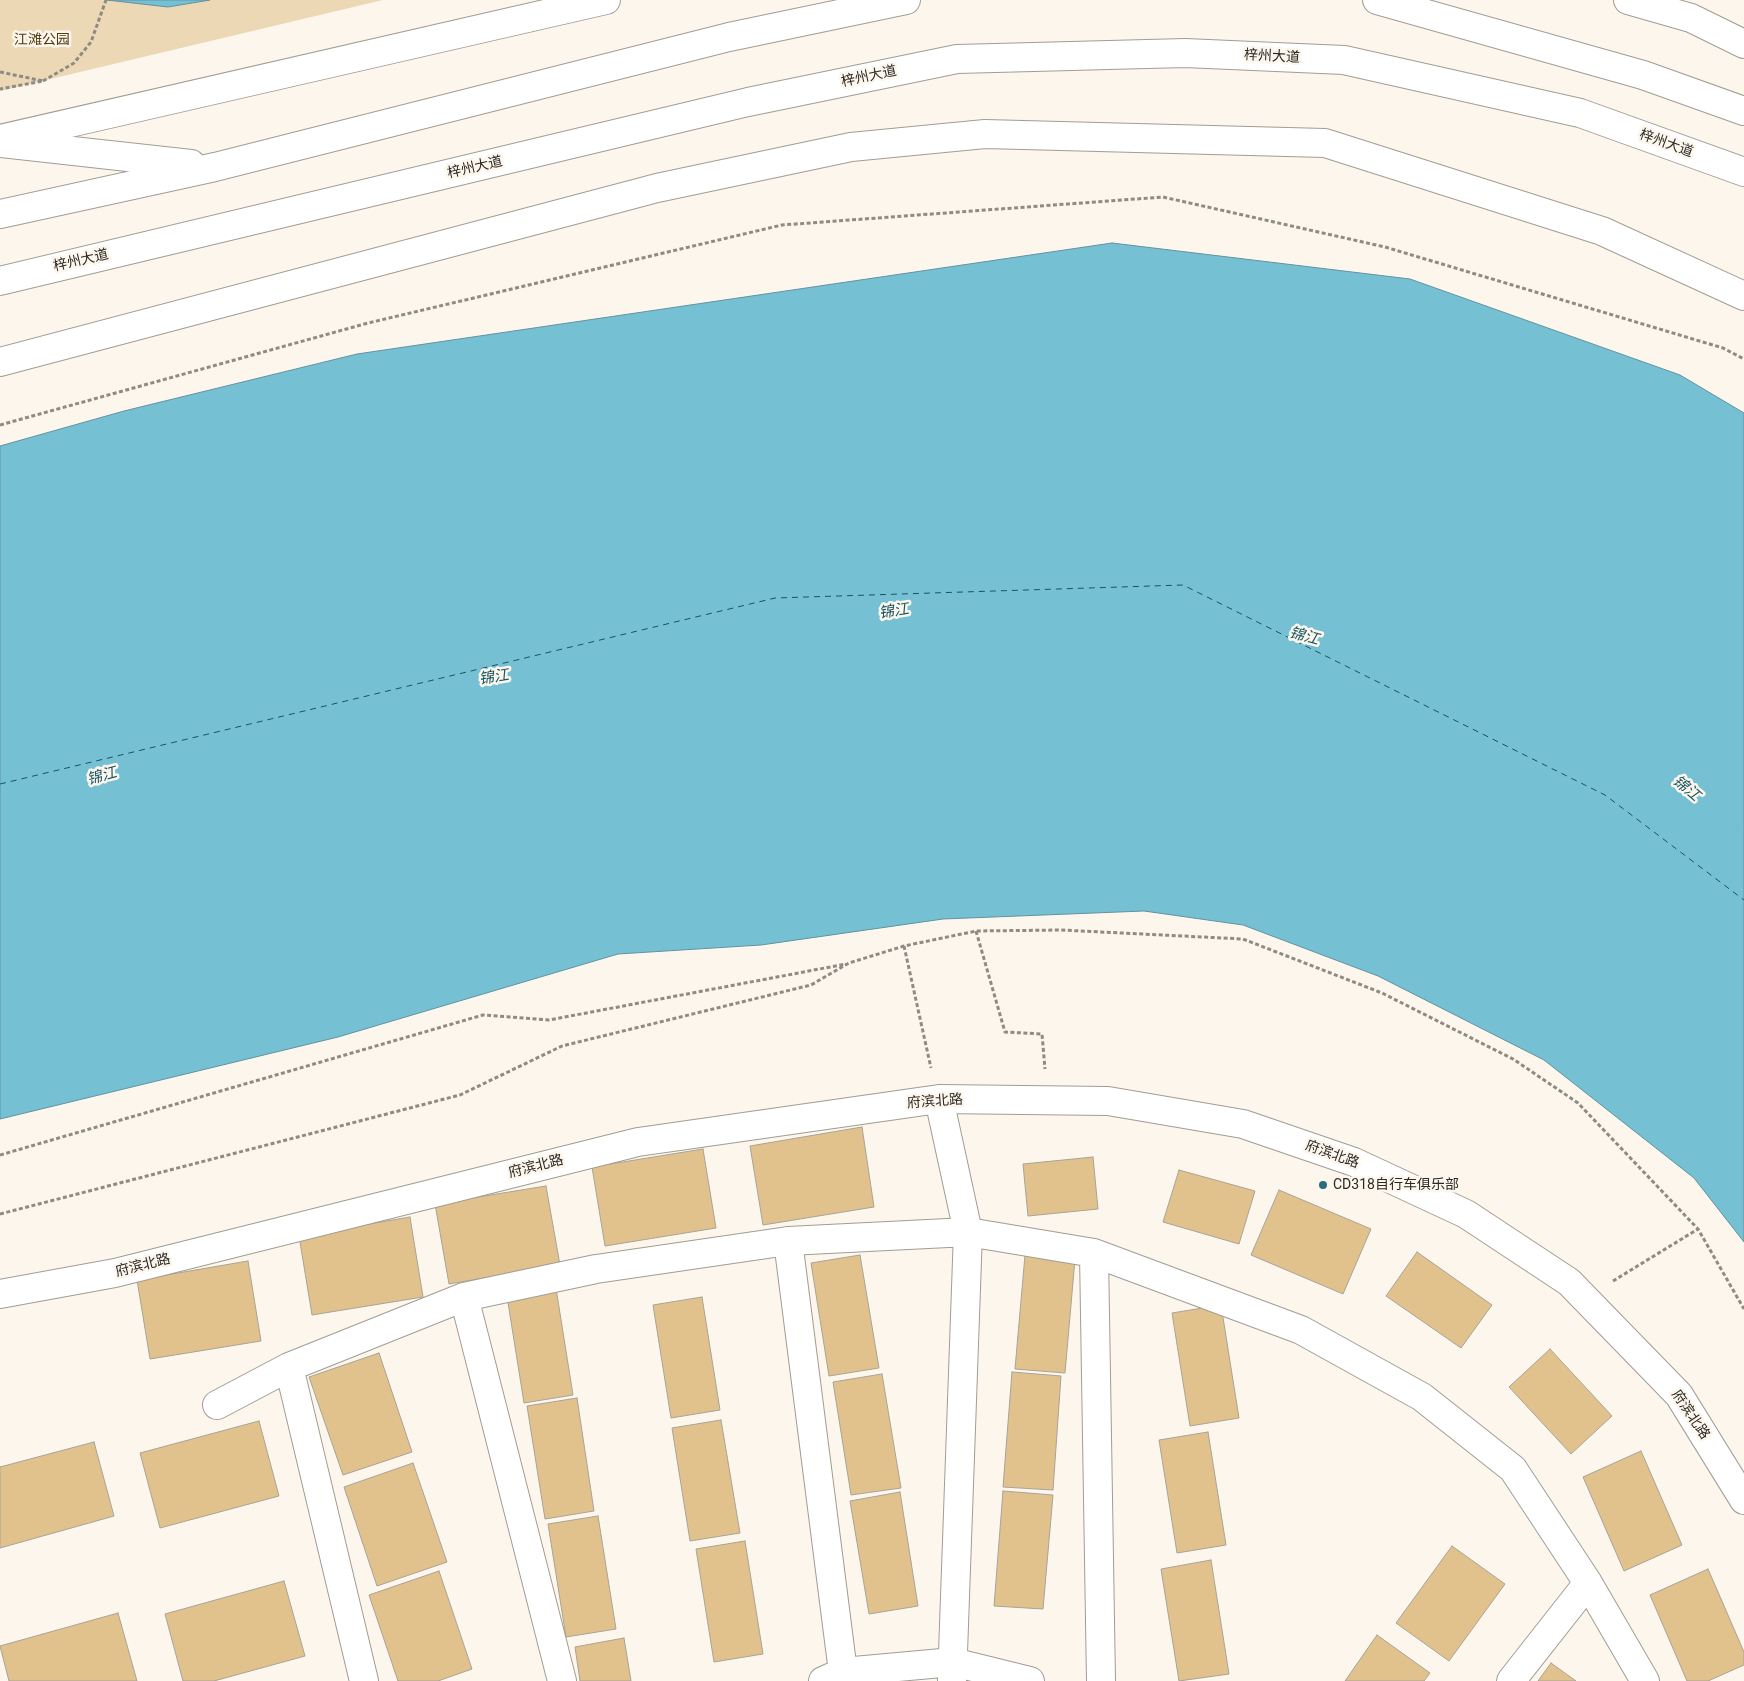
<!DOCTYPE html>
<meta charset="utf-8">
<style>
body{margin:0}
canvas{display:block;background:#fcf6ec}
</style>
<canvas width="1744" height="1681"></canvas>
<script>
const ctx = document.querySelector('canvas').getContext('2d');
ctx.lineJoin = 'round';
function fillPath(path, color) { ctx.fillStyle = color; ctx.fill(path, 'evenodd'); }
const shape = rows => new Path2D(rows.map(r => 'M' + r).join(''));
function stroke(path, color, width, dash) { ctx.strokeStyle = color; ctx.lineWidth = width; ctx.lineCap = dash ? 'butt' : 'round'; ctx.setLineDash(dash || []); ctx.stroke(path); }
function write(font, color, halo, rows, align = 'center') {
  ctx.font = font + ' Roboto,"Noto Sans SC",sans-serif'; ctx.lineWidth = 5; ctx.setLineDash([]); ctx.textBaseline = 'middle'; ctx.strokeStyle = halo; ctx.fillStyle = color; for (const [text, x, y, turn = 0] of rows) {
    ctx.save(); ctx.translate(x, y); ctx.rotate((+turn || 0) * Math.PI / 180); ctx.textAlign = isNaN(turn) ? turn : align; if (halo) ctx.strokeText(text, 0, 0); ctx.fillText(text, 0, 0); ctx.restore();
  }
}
const green = shape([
 [0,0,383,0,0,91]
]);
const water = shape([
 [107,0,210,0,168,7,107,0],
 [1112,243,1410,279,1680,375,1744,413,1744,1242,1694,1178,1544,1060,1378,976,1243,925,1144,911,943,919,761,945,618,954,338,1037,0,1119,0,446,124,411,357,354,1112,243]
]);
const ferry = shape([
 [0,784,775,598,1183,585,1605,795,1744,900]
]);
const building = shape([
 [862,1127,874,1207,763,1225,750,1146,862,1127],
 [703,1149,716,1228,605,1246,592,1167,703,1149],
 [1093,1157,1098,1209,1028,1216,1023,1164,1093,1157],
 [1179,1170,1255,1191,1239,1244,1163,1222,1179,1170],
 [546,1186,560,1265,449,1284,435,1204,546,1186],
 [1279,1190,1371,1229,1343,1294,1251,1255,1279,1190],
 [410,1217,423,1297,312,1315,299,1236,410,1217],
 [1417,1252,1492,1305,1461,1348,1386,1296,1417,1252],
 [860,1255,879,1368,829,1376,811,1263,860,1255],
 [1025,1255,1075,1259,1065,1373,1015,1369,1025,1255],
 [248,1261,261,1341,150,1359,137,1280,248,1261],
 [555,1282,573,1395,524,1403,506,1290,555,1282],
 [702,1297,720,1410,671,1418,653,1305,702,1297],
 [1221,1305,1239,1418,1190,1426,1172,1313,1221,1305],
 [1550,1349,1612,1416,1571,1454,1509,1387,1550,1349],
 [379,1353,412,1452,343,1475,309,1377,379,1353],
 [1012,1372,1061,1376,1053,1490,1003,1487,1012,1372],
 [882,1374,901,1488,851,1495,833,1382,882,1374],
 [577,1398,594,1511,545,1519,527,1406,577,1398],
 [721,1420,740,1533,690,1541,672,1428,721,1420],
 [259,1421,279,1496,160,1528,140,1453,259,1421],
 [1208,1432,1226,1545,1177,1553,1159,1440,1208,1432],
 [94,1442,114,1516,0,1548,0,1467,94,1442],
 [1641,1451,1682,1545,1624,1571,1583,1477,1641,1451],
 [413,1463,447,1562,377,1586,344,1487,413,1463],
 [1003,1491,1053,1495,1043,1609,994,1606,1003,1491],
 [900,1492,918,1606,869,1614,850,1501,900,1492],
 [598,1516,616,1629,566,1637,548,1524,598,1516],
 [745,1541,763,1654,714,1662,696,1549,745,1541],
 [1452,1546,1505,1584,1449,1661,1396,1623,1452,1546],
 [1211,1560,1229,1674,1179,1681,1161,1569,1211,1560],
 [1708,1569,1744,1652,1744,1665,1708,1681,1687,1681,1650,1595,1708,1569],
 [439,1571,472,1669,438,1681,398,1681,369,1595,439,1571],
 [284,1581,305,1656,214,1681,183,1681,165,1614,284,1581],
 [118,1613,137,1681,9,1681,0,1646,118,1613],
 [1377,1635,1430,1673,1424,1681,1345,1681,1377,1635],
 [624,1638,631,1681,580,1681,575,1647,624,1638],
 [1551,1663,1576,1681,1538,1681,1551,1663]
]);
const path = shape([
 [0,72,43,81,0,89],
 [43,81,74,63,91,42,106,0],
 [0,425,368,323,782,225,1163,197,1385,247,1723,348,1744,359],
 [976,931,1005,1032,1042,1034,1045,1069],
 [904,946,931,1068],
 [0,1155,483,1015,549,1020,846,964],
 [0,1214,460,1095,562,1046,811,985,849,963,904,946,976,931,1061,930,1243,939,1382,993,1513,1059,1578,1103,1698,1229,1744,1309],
 [1613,1281,1698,1229]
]);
const minor = shape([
 [939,1099,968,1232,952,1681],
 [788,1241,843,1672],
 [1094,1253,1101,1681],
 [0,1294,115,1273,638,1142,939,1099,1108,1101,1243,1124,1354,1162,1466,1214,1569,1282,1679,1395,1744,1500],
 [464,1297,562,1681],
 [289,1367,364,1681],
 [217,1405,289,1367,464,1297,596,1269,788,1241,968,1232,1094,1253,1301,1330,1422,1397,1513,1469,1588,1583,1645,1681],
 [823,1681,843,1672,953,1662,1030,1681],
 [1511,1681,1588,1583]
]);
const major = shape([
 [1628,0,1691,18,1744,44],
 [0,139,606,0],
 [0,362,657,188,851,147,985,134,1325,143,1602,231,1744,296]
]);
const highway = shape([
 [1377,0,1643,75,1744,111],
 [0,143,191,164],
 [0,214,215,167,729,37,906,0],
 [0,281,748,102,957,59,1185,53,1344,60,1580,113,1744,172]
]);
const markers = [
 [1323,1185,5,"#296d7e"]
];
const parkNames = [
 ["江滩公园",42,40]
];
const streetNames = [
 ["梓州大道",1272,57,3],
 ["梓州大道",869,77,-12],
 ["梓州大道",1666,144,20],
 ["梓州大道",475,168,-13],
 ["梓州大道",81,261,-13],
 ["府滨北路",935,1102,-4],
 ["府滨北路",1332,1155,20],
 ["府滨北路",536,1167,-14],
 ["府滨北路",143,1266,-14],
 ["府滨北路",1690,1415,56]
];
const poiNames = [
 ["CD318自行车俱乐部",1333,1185]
];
const waterNames = [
 ["锦江",894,612,-9],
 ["锦江",1304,637,15],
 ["锦江",494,678,-9],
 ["锦江",102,777,-15],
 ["锦江",1686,789,40]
];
fillPath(green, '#ecd8b5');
fillPath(water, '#76c0d4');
stroke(water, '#6093a0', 1);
stroke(ferry, '#165463', 1, [6, 5]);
fillPath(building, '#e1c28c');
stroke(building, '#a8a399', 1);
stroke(minor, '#a29d94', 30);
stroke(major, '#a29d94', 30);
stroke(highway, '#a29d94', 30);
stroke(path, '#8f8b84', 3, [4, 2.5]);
stroke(minor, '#fff', 28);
stroke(major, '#fff', 28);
stroke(highway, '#fff', 28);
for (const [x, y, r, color] of markers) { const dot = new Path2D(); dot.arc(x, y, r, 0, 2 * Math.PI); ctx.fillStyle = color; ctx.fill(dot); stroke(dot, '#fcf6ec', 2); }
write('14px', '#503a0f', '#fcf6ec', parkNames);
write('14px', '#2b2926', '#fcf6ec', streetNames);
write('14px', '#2b2926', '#fcf6ec', poiNames, 'left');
write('italic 15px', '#165463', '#fcf6ec', waterNames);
</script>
